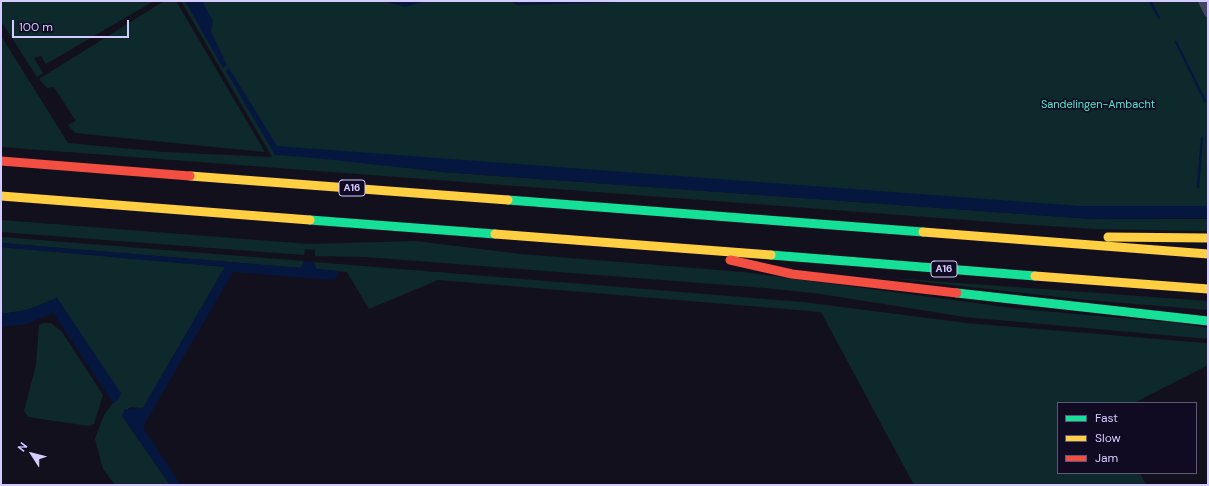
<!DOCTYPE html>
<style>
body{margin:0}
#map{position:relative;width:1209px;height:486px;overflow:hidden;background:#13101d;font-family:"DM Sans",sans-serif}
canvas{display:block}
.frame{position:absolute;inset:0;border:2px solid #d4ccff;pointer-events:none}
.legend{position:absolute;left:1057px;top:402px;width:140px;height:72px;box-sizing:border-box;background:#100b22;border:1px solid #5e587a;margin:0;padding:5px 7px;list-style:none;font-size:12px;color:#d4ccff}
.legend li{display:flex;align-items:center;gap:8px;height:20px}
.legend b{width:20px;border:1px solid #5e587a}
.north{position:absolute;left:12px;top:434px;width:40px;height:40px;-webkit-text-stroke:3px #100b22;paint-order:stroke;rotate:306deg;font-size:11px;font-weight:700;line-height:16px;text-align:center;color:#d4ccff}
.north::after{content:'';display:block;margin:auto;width:14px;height:18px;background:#d4ccff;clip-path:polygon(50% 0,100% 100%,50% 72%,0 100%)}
.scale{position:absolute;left:12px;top:20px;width:117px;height:18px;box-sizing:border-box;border:2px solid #d4ccff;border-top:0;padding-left:5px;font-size:12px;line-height:14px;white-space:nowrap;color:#d4ccff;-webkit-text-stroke:3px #100b22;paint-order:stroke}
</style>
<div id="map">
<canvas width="1209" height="486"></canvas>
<div class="frame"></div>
<ul class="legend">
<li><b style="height:5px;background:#16e098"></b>Fast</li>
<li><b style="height:5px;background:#ffcf43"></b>Slow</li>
<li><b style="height:5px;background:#f24e42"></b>Jam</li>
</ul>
<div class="north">N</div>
<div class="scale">100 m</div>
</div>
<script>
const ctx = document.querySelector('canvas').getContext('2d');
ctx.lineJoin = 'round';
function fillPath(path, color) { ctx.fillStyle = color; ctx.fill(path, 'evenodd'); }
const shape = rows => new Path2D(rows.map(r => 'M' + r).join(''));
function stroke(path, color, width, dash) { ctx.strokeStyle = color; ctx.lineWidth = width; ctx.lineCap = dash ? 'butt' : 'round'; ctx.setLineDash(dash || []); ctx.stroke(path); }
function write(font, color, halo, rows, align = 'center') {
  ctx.font = font + ' "DM Sans",sans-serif'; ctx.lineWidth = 3.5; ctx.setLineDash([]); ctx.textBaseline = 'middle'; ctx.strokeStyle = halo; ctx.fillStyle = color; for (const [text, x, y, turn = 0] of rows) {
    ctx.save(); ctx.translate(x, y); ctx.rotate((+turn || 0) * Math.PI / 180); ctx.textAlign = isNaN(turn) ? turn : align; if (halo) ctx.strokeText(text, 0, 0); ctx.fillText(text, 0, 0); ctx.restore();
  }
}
const green = shape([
 [1,1,154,1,46,64,41,56,34,58,43,73,37,77,1,21],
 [164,1,176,1,265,152,75,133,68,125,76,121,54,87,47,88,39,79],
 [181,1,1208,1,1208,213,1087,208,356,162,443,172,1092,219,1208,219,1208,231,1094,229,1019,224,1,147,1,36,68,143,164,152,272,157],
 [1,220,309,244,415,241,521,254,743,272,1020,309,1177,323,1208,328,1208,339,965,317,821,294,765,288,366,257,315,256,315,250,305,249,304,255,1,232],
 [1,237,304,261,301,268,1,243],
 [1,247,225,267,143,408,130,407,122,416,170,485,115,485,103,469,95,439,104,415,113,403,118,400,83,338,57,298,27,310,1,314],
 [314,262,803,302,966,323,1206,343,1208,343,1208,365,1134,403,1058,403,1058,473,1140,473,1146,485,914,485,821,312,438,280,369,309,347,272,316,269],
 [890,278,1208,301,1208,310,1087,300],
 [45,323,51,323,62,332,103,395,94,424,89,426,28,417,24,411,36,365,39,325]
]);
const water = shape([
 [185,1,202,1,213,21,211,32,227,65,223,68],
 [385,1,422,1,422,2,405,7],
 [229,68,277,146,1080,206,1208,206,1208,218,1092,219,443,172,315,158,275,155,226,71],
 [1,243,301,268,304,261,314,262,316,269,339,271,335,280,233,272,144,425,144,429,181,485,170,485,122,416,125,409,143,408,225,267,1,247],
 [57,298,121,393,118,400,113,403,53,313,27,324,1,327,1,314,27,310]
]);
const stream = shape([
 [513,1,518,4,614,1],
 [1150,1,1159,18],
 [1176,42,1205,101],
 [1198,187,1202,138]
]);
const street = shape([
 [1202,1,1208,13]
]);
const fast = shape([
 [508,200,923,232],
 [310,220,495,234],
 [771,255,1035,276],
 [957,293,1208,321]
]);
const slow = shape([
 [190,176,508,200],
 [1,196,310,220],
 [923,232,1208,254],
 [495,234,771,255],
 [1108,237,1208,238],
 [1035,276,1208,289]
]);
const jam = shape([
 [1,161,190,176],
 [730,260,792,274,957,293]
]);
const shields = [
 [352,188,26],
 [944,269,26]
];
const shieldNames = [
 ["A16",352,188],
 ["A16",944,269]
];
const parkNames = [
 ["Sandelingen-Ambacht",1098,105]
];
fillPath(green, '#0e292b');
fillPath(water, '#05173f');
stroke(stream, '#05173f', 2.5);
stroke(street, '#46445f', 8);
stroke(fast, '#16e098', 9);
stroke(slow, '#ffcf43', 9);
stroke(jam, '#f24e42', 9);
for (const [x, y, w] of shields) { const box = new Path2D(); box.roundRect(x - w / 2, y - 8, w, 16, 3); ctx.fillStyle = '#100b22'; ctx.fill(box); stroke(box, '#d4ccff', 1); }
write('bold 10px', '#d4ccff', null, shieldNames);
write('11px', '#4ceccb', '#100b22', parkNames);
</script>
